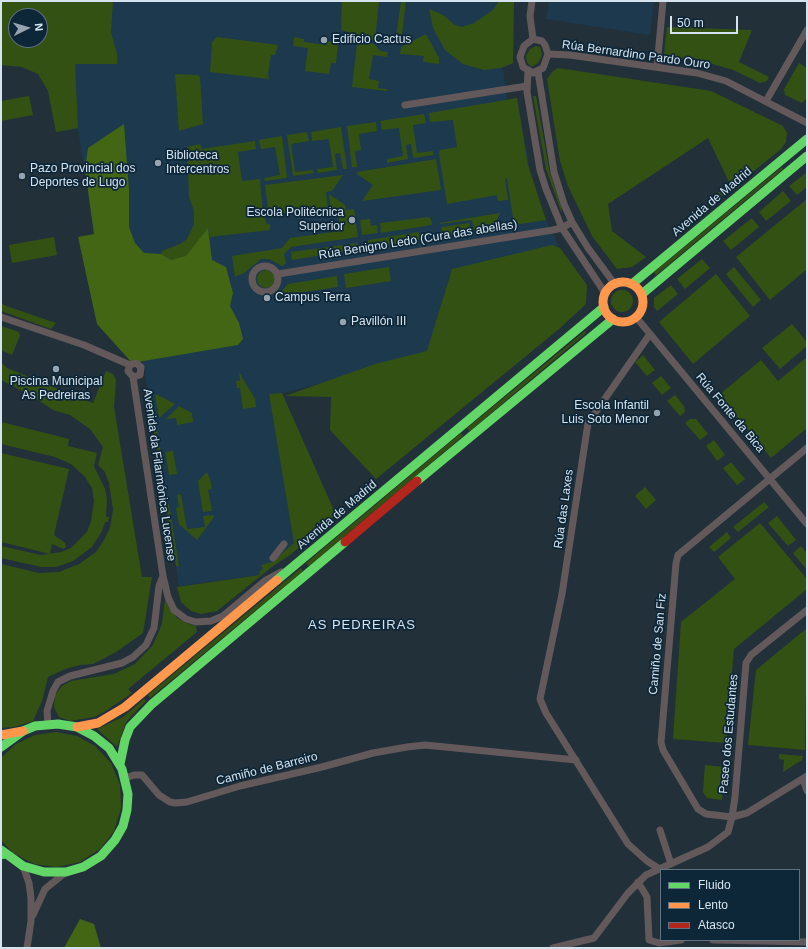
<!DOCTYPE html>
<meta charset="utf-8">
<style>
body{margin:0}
#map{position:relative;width:808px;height:949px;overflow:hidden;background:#223039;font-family:Helvetica,sans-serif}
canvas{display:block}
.frame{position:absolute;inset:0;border:2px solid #d5e3ef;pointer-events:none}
.legend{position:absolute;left:660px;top:869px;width:140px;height:72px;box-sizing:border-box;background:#0e2738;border:1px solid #5e7281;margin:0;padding:5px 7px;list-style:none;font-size:12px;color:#d5e3ef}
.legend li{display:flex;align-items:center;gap:8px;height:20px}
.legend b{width:20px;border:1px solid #5e7281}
.north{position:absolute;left:8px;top:8px;width:40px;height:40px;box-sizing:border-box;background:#0e2738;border:1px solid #5e7281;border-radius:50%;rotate:85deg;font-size:11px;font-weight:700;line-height:16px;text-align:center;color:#d5e3ef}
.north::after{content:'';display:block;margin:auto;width:14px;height:18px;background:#96a4af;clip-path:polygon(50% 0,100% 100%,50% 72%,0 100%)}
.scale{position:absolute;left:670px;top:16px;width:68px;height:18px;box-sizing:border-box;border:2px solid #d5e3ef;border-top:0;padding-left:5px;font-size:12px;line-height:14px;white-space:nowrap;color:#d5e3ef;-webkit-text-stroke:3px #0e2738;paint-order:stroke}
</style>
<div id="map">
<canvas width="808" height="949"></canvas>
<div class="frame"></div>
<ul class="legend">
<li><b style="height:5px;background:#63d668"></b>Fluido</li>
<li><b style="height:5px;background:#ff974d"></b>Lento</li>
<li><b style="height:5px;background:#b3261e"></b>Atasco</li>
</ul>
<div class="north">N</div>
<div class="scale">50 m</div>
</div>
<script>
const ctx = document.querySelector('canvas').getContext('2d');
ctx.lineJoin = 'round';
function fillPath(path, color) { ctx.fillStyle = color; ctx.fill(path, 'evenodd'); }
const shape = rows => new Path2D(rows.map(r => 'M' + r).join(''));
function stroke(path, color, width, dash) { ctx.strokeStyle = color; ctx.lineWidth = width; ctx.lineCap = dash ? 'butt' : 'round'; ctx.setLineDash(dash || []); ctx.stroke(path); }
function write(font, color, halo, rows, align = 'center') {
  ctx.font = font + ' Helvetica,sans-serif'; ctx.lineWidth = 3.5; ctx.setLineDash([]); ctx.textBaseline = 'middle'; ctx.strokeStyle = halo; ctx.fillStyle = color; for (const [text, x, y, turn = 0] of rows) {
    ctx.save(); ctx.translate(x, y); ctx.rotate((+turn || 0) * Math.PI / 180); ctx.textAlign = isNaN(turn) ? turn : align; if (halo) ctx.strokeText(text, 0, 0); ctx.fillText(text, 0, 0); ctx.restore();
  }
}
const built = shape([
 [1,1,514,1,513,63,503,68,507,100,517,98,532,182,546,220,559,246,450,273,427,357,282,393,336,515,290,555,260,575,179,586,143,361,97,324,78,237,94,234,78,129,56,132,48,91,38,74,22,67,1,65],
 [16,16,40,16,40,40,16,40],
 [549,1,654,1,650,35,546,19]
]);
const green = shape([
 [1,1,113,1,111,32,117,54,117,64,75,64,78,128,56,132,48,91,38,74,22,67,1,65],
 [16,16,40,16,40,40,16,40],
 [342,1,379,1,375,40,372,40,371,43,374,44,380,51,388,52,387,57,373,55,369,79,379,81,378,88,387,89,387,91,352,87,358,35,341,30],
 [401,1,406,1,401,43,396,37],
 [499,1,514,1,513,63,501,68,484,70,463,64,445,50,433,28,429,9,443,15,455,25,462,27,474,23,493,10],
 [667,27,752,30,739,62,769,77,767,81,760,83,733,70,699,60,664,55],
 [426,34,439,58,439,64,423,62,424,56,400,54,401,47],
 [217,37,278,45,275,55,271,55,268,74,269,79,210,72,212,42],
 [294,37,304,39,304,42,327,45,327,41,338,42,336,63,331,63,329,74,305,71,308,48,293,46],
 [536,46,540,47,542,55,538,63,531,67,527,62,526,56,530,49],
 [799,63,807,68,807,98,802,103,785,95,784,89],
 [558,68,711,91,783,126,787,133,786,142,781,149,719,199,716,195,729,182,708,138,608,204,612,231,646,257,632,267,617,269,592,236,568,186,560,161,547,79,553,71],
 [175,74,198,75,200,77,203,124,179,131],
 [29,96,33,115,1,121,1,101],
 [533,96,536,96,549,169,562,210,561,211,546,169],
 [517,98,528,165,546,220,514,225,507,178,505,179,508,200,498,201,497,195,447,204,439,154,440,150,457,147,453,120,430,122,429,113],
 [424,114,426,123,413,125,417,153,433,151,433,155,413,158,411,144,406,145,408,159,387,163,387,159,403,156,399,128,382,130,380,121],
 [376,122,377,131,359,134,361,150,355,151,357,167,352,167,347,126],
 [341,127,347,169,343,169,340,153,335,154,337,170,318,173,317,169,333,167,329,139,312,141,311,132],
 [307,132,309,141,291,144,295,172,313,170,314,173,293,176,287,135],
 [282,136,287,178,265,181,264,178,280,175,275,147,261,149,259,140],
 [255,141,256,149,238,152,242,181,260,179,263,215,267,224,270,224,270,230,210,237,208,228,186,257,171,260,161,254,162,251,180,244,187,239,194,224,194,211,189,197,187,147,200,144,202,149],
 [436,159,441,190,362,201,373,185,357,174,357,172],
 [782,167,783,169,656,275,654,272],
 [807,172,807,187,797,195,789,186],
 [343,175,332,191,326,192,328,208,269,215,265,185],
 [783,191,791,201,766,221,759,212],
 [329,194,345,205,346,210,354,209,358,237,291,247,284,254,286,263,282,266,269,259,261,259,244,273,235,277,232,256,282,248,290,238,340,231,338,211,331,212],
 [807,199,807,269,770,300,736,257],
 [500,213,492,229,474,231,472,220,440,224,439,223],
 [429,217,431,219,432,225,381,233,380,223],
 [752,218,759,227,731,250,723,241],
 [370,219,371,226,377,225,378,233,362,235,360,220],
 [469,223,471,232,443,236,441,227],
 [419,232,420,240,369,248,368,240],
 [54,237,57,255,12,263,9,245],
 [358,243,359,249,292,260,291,252],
 [552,245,560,248,587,285,586,304,559,329,376,479,330,430,331,397,285,396,375,364,427,351,452,269],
 [702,259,710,268,685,289,677,279],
 [389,267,391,281,346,288,344,274],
 [734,267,761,300,753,307,726,274],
 '257 279a9 9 0 1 1 18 0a9 9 0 1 1-18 0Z',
 [716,274,750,316,693,364,659,322],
 [337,276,338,287,277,296,288,284],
 [671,285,678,294,657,311,654,307,654,298],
 '611 301a11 11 0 1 1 22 0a11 11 0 1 1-22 0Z',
 [1,303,6,306,56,323,51,329,1,311],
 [792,324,807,342,807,346,780,369,762,348],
 [1,326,19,332,20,336,12,355,1,350],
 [585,331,586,333,470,431,467,428],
 [643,355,655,370,647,376,635,362],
 [807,357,807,428,771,458,719,395,761,360,778,381],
 [1,362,7,368,93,403,106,371,113,374,116,380,114,407,142,577,152,577,143,633,116,652,93,664,80,665,65,669,48,677,42,701,33,721,14,727,1,728,1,564,39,573,59,572,79,564,96,552,104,540,110,528,113,509,109,483,105,472,98,465,103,447,90,429,70,415,53,410,32,396,1,380],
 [239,372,255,399,256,407,243,409,240,388,237,388,236,381,240,381],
 [661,376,671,388,662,395,652,383],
 [282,393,336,515,290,555,273,566,217,611,201,614,191,611,181,602,177,587,260,575,259,572,263,569,261,565,272,562,294,543,269,394],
 [152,395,163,468,160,466,148,396],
 [155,395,158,395,175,404,159,418],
 [675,395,684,406,685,412,680,416,667,401],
 [179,406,192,413,193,422,177,425,176,418,166,419],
 [690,419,696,419,708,434,700,440,685,423],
 [1,422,69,439,68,446,97,453,94,466,105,489,107,499,106,517,109,517,108,522,105,522,102,531,92,547,73,561,56,567,41,567,1,558,1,546,41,555,61,552,71,548,87,532,91,521,94,501,92,488,85,477,71,464,55,457,1,444],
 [461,433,463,436,309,566,306,563],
 [714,440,725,455,717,461,706,446],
 [173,451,177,474,169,475,165,452],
 [1,453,69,469,54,535,65,543,66,547,63,549,52,544,50,554,1,542],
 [731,462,745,479,737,485,723,468],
 [207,472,210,479,212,489,208,490,212,511,203,512,198,481],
 [645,487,656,500,646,509,635,496],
 [181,494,187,529,205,527,203,516,213,515,214,517,197,540,179,524,176,508,179,507,177,495],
 [764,502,769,507,738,532,733,527],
 [169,504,179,566,176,566,166,507],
 [777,516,796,540,788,546,768,523],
 [760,523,807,579,807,589,734,649,726,743,673,739,681,622,735,579,718,557],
 [727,532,731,538,714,552,709,547],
 [801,546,807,553,807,570,793,553],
 [301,568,303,571,150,698,148,695],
 [165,599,169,608,177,618,186,623,196,626,197,632,128,689,132,693,104,712,94,717,70,721,59,717,54,707,55,695,62,686,71,681,114,674,135,664,153,645,162,624],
 [807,628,805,750,748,745,756,670],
 [144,699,146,701,126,722,117,747,97,729,123,717],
 [56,732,77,736,95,746,111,763,120,785,121,808,114,831,100,849,80,862,57,867,34,864,13,853,1,840,1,758,16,744,35,735],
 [779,754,803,756,802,760,783,772,784,760,779,759],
 [705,765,724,767,722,800,707,798,703,792]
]);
const forest = shape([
 [124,124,129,190,129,227,135,243,144,253,161,254,171,260,186,256,208,228,212,260,226,267,233,293,230,306,239,323,243,339,238,345,132,363,97,324,78,237,94,234,85,169,88,148],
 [80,919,94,924,101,948,64,948]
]);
const street = shape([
 [532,1,530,16,533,39],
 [533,39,542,41,545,45,548,54,543,68,533,73,523,67,520,57,524,46,533,39],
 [548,54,570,55,697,73,726,81,807,123],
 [657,67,663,1],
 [528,71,527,92,540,170,546,189,562,228,605,293],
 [538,72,554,172,564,204,572,222,588,248,614,283],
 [766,101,807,30],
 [405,105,527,86],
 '252 279a13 13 0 1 1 26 0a13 13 0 1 1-26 0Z',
 [278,274,553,230,562,228,572,222],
 [1,317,84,345,130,365],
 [636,317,807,524],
 [650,334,588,423,562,594,540,699,546,713,628,844,647,861,658,868],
 [130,365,128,371,133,377,163,576,168,597,174,610,186,619,196,622,211,621,223,616,266,580,281,572],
 [130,365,136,363,141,367,140,375,133,377],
 [807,448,678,555,676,563,661,742,663,750,698,809,706,814,732,817,747,813,807,776],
 [273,558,284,544],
 [48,724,47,711,53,691,58,682,70,676,122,663,133,657,146,645,154,628,159,586,163,576],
 [125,778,134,775,142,775,159,795,170,802,175,803,187,802,240,786,322,767,373,753,407,747,425,745,576,760],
 [803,779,807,791],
 [660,830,671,864],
 [23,866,29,883,31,898,31,921,27,948],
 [638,882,647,897,649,940,659,943,681,940],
 [33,915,45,889,66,872],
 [713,940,807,942],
 [553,948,594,938,628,893,646,875,708,847,728,832,732,817,735,797,746,663,751,655,807,610]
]);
const fast = shape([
 [632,284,807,139],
 [642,294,807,156],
 [417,481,613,319],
 [277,580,604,307],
 [1,747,23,731,35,726,58,724,77,727,94,736,109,748,122,769,128,794,127,810,123,826,115,840,101,856,83,867,66,872,44,872,23,866,1,850],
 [120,764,125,740,130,727,152,704,345,542],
 [1,855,5,854]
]);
const slow = shape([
 '603 302a20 20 0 1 1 40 0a20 20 0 1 1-40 0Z',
 [77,727,98,723,125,707,277,580],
 [1,735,23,731]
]);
const jam = shape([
 [345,542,417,481]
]);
const markers = [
 [324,40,4,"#96a4af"],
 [158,163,4,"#96a4af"],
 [22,176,4,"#96a4af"],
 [352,220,4,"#96a4af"],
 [267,298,4,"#96a4af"],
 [343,322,4,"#96a4af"],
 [56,369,4,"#96a4af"],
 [657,413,4,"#96a4af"]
];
const poiNames = [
 ["Edificio Cactus",332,40],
 ["Biblioteca",166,156],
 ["Intercentros",166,170],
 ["Pazo Provincial dos",30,169],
 ["Deportes de Lugo",30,183],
 ["Escola Politécnica",344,213,"right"],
 ["Superior",344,227,"right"],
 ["Campus Terra",275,298],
 ["Pavillón III",351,322],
 ["Piscina Municipal",56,382,"center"],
 ["As Pedreiras",56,396,"center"],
 ["Escola Infantil",649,406,"right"],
 ["Luis Soto Menor",649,420,"right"]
];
const streetNames = [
 ["Rúa Bernardino Pardo Ouro",636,55,8],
 ["Avenida de Madrid",712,202,-40],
 ["Rúa Benigno Ledo (Cura das abellas)",418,240,-9],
 ["Rúa Fonte da Bica",730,413,50],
 ["Avenida da Filarmónica Lucense",159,475,82],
 ["Rúa das Laxes",564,509,-82],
 ["Avenida de Madrid",337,515,-40],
 ["Camiño de San Fiz",658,644,-85],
 ["Paseo dos Estudantes",729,734,-85],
 ["Camiño de Barreiro",267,769,-14]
];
const neighbourhoodNames = [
 ["AS PEDREIRAS",362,625]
];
fillPath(built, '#1c394e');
fillPath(green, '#345114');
fillPath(forest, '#426614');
stroke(street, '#63595b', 7);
stroke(fast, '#63d668', 9);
stroke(slow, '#ff974d', 9);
stroke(jam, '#b3261e', 9);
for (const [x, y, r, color] of markers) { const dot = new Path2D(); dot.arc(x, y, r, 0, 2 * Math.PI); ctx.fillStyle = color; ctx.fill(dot); stroke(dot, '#0e2738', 1.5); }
write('12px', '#d5e3ef', '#0e2738', poiNames, 'left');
write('12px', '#d5e3ef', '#0e2738', streetNames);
ctx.letterSpacing = '1px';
write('13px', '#d5e3ef', '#0e2738', neighbourhoodNames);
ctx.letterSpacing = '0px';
</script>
